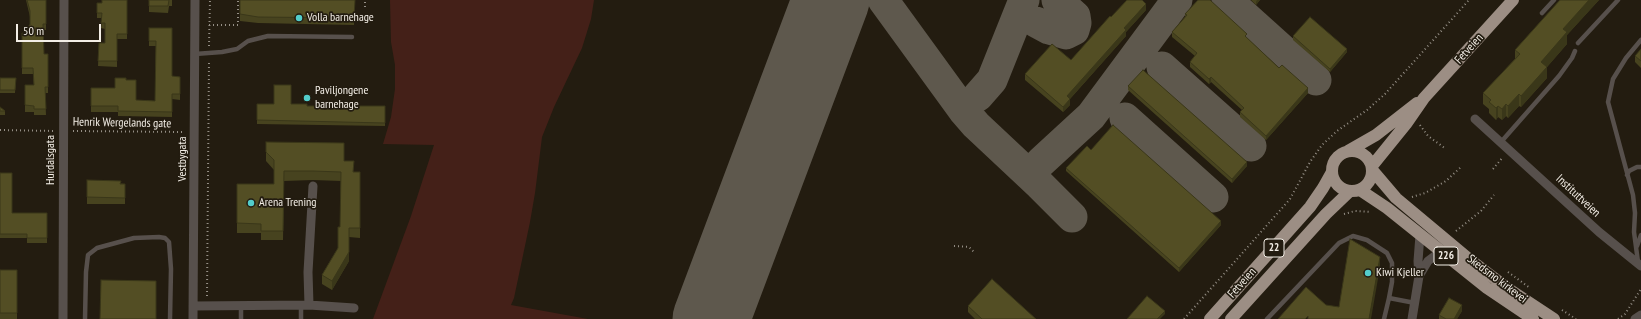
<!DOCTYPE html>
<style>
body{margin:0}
#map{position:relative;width:1641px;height:319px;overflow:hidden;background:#231c10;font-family:"PT Sans Narrow",sans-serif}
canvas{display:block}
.scale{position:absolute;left:16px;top:24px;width:85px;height:18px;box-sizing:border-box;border:2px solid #f3eee6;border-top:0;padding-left:5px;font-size:12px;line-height:14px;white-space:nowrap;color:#f3eee6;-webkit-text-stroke:3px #231c10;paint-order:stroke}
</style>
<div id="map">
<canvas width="1641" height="319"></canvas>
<div class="scale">50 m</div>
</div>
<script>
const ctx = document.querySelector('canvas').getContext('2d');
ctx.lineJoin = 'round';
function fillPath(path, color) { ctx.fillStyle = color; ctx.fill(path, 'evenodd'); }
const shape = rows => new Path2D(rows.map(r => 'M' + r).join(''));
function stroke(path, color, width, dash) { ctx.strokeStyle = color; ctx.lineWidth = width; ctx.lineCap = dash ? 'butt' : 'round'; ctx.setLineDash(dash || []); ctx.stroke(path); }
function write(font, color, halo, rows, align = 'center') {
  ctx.font = font + ' "PT Sans Narrow",sans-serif'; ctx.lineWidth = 3.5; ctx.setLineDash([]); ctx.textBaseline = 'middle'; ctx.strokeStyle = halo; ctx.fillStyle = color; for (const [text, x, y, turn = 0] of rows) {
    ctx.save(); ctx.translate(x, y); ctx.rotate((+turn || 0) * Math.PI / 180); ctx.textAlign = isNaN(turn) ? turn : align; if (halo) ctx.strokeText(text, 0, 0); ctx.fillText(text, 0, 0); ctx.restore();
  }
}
const green = shape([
 [390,0,594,0,591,19,582,48,554,107,542,137,535,193,530,222,514,298,511,305,588,319,373,319,411,216,434,145,383,144,391,117,395,89,395,65,391,42]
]);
const taxiway = shape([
 [883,0,963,110,976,125,1040,185,1072,217],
 [1227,0,1316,80],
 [1036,22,1049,29,1066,34,1074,30,1076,23,1075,16,1057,0],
 [1162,67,1251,146],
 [978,96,992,80,1024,0],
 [1125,118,1213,197],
 [1041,162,1091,116,1177,0]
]);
const runway = shape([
 [711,319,831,0]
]);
const path = shape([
 [365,7,365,0],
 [209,25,238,25,238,0],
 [209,46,210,0],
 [1420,125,1428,136,1446,149],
 [0,130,55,131],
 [73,131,185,132],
 [1493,169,1503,157],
 [1412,197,1425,193,1446,181,1461,167],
 [1344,214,1355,211,1371,212],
 [1456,231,1481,211,1494,195],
 [954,246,969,247,974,252],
 [1508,272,1530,288],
 [207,296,209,60],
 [1562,310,1576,319],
 [1184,319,1283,207,1290,199,1310,162,1322,145,1337,131,1367,110,1385,94,1469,0],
 [1618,319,1625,314,1641,289]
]);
const service = shape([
 [1542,13,1554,0],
 [1578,43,1618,0],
 [195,54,222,52,237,49,248,41,268,36,352,37],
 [1501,142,1559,76,1572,58,1575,51],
 [1627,175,1629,171,1637,167,1641,167],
 [1637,246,1641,235],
 [1638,262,1634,232,1635,213,1633,195,1608,102,1613,79,1626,58,1641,40],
 [241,306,241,319],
 [301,306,301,319],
 [85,319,86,272,88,255,97,248,134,238,159,237,165,238,169,242,171,269,170,319],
 [1267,319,1339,243,1353,236,1367,240,1387,253,1392,263,1392,282,1389,298,1415,303],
 [1384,319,1389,298]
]);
const minor = shape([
 [1475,119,1599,232,1641,266],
 [1419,276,1428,261,1440,252],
 [309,305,308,272,313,186],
 [193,306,309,305,354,308],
 [63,319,64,0],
 [193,319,195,0],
 [1412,319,1419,276,1418,261,1420,235],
 [1635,319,1641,315]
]);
const trunk = shape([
 '1332 171a20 20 0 1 1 40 0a20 20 0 1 1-40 0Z',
 [1348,151,1376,135,1417,103],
 [1372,166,1406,124,1424,98,1513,0],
 [1373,171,1396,198,1469,259,1507,288,1554,319],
 [1360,190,1387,208,1487,288,1533,319],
 [1210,319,1310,207,1323,188,1332,172],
 [1231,319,1326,214,1349,192]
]);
const wall = shape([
 [26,0,46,0,46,30,43,30,44,54,48,54,48,93,45,93,46,115,34,115,34,112,25,112,25,85,34,85,33,74,22,74,22,33,28,33,30,25,30,17],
 [127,0,127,39,117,39,117,67,98,66,99,43,105,43,105,29,101,28,102,18,97,18,97,3,102,3],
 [149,0,172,0,172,6,169,6,168,13,149,12],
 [240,0,355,0,354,25,258,23,240,21],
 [1251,0,1260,0,1256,5],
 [1560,0,1599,0,1567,35,1567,44,1547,67,1547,78,1521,107,1519,106,1508,118,1506,116,1502,120,1498,117,1496,120,1489,113,1489,109,1483,104,1483,93,1515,59,1515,50],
 [1146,10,1126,32,1126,36,1070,99,1070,105,1063,112,1025,80,1025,74,1071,60,1111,17],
 [1185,14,1247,38,1279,68,1308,93,1266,140,1240,117,1240,112,1242,110,1211,82,1209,84,1190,67,1190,62,1195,56,1172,37,1172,32,1185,17],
 [149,28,172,28,172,76,180,77,180,100,172,99,172,117,118,116,118,112,91,112,91,88,115,88,126,80,136,100,155,101,156,46,149,46],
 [1293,36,1347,52,1330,72,1293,40],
 [1641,49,1641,68,1635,62,1635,56],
 [0,78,16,78,15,93,0,93],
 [1128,86,1247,166,1232,183,1128,90],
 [257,104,291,104,307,106,385,106,385,126,257,124],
 [0,107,5,111,5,115,0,115],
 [266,142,344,161,354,172,360,172,360,238,349,237,349,261,332,290,322,284,322,275,338,248,340,227,341,181,313,180,284,181,283,240,261,240,261,233,237,233,237,184,274,184,274,170,266,161],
 [1091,150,1221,225,1179,272,1066,171,1066,168],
 [0,173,12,213,47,213,47,243,27,243,27,238,0,238],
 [87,180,125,184,125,204,87,204],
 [0,270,17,270,17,319,0,319],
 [968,306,1036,319,975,319,968,312],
 [1462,311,1457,319,1439,319,1439,315]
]);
const shadedWall = shape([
 [1257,0,1260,0,1256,5,1256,2],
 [1589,0,1599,0,1567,35,1567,44,1547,67,1547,78,1521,107,1521,96,1541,62,1563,29],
 [1146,4,1146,10,1126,32,1126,36,1067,102,1067,96,1124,28],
 [1347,49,1347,52,1330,72,1330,69],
 [1211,77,1211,82,1209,84,1209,79],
 [1308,88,1308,93,1266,140,1266,136],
 [1519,94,1519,106,1508,118,1508,106],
 [1070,99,1070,105,1063,112,1063,107],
 [1506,104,1506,116,1502,120,1502,109],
 [1498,106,1498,117,1496,120,1496,108],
 [1247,162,1247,166,1232,183,1232,179],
 [1221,221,1221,225,1179,272,1179,268],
 [349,228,349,261,332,290,332,281],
 [1380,257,1380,267,1371,319,1369,319],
 [1462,305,1462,311,1457,319,1454,319],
 [1165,311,1165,314,1160,319,1157,319]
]);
const building = shape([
 [27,0,46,0,46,24,43,24,44,54,48,54,48,87,45,87,46,109,34,109,34,106,25,105,25,85,34,85,33,68,22,68,22,33,28,33,29,25,30,25,30,11,27,0],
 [102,0,127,0,127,34,117,34,117,61,98,61,99,43,105,43,105,23,101,23,102,13,97,13,97,3,102,3,102,0],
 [149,0,169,0,168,6,149,6,149,0],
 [240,0,355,0,354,18,258,17,240,14,240,0],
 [1127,0,1142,0,1146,4,1124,28,1126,30,1067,96,1070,99,1063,107,1025,74,1052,44,1071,60,1110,16,1111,17,1127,0],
 [1198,0,1210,0,1247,34,1245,36,1279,68,1282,65,1308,88,1266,136,1240,112,1244,108,1211,77,1209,79,1190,62,1197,53,1172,32,1187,15,1185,14,1198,0],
 [1560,0,1589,0,1563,29,1567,32,1541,62,1547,67,1521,96,1519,94,1508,106,1506,104,1502,109,1498,106,1496,108,1489,102,1491,100,1483,93,1520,54,1515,50,1560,0],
 [1310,17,1347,49,1330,69,1293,36,1310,17],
 [149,28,172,28,172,76,180,77,180,94,172,94,172,112,118,111,118,106,91,106,91,88,115,88,115,78,126,78,126,80,136,80,136,100,155,101,156,41,149,41,149,28],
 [1641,49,1641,61,1635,56,1641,49],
 [1143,70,1247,162,1232,179,1128,86,1143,70],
 [0,78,16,78,15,90,0,90,0,78],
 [274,85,291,85,291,104,307,104,307,106,385,106,385,123,257,120,257,104,274,104,274,85],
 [0,107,5,111,0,111,0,107],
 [1113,125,1221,221,1179,268,1066,168,1087,146,1091,150,1113,125],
 [266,142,344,143,344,161,354,161,353,172,360,172,360,228,349,228,349,252,332,281,322,275,338,248,338,227,340,227,341,172,313,171,284,171,283,231,261,231,261,224,237,223,237,184,274,184,274,160,266,152,266,142],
 [0,173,12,173,12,213,47,213,47,238,27,238,27,234,0,234,0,173],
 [87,180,121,181,120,184,125,184,125,198,87,197,87,180],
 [1350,239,1380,257,1369,319,1308,319,1308,316,1305,319,1278,319,1306,287,1326,305,1339,307,1350,239],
 [0,270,17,270,17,313,0,313,0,270],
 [992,279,1036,319,982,319,968,306,992,279],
 [101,280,156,281,156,319,100,319,101,280],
 [1147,296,1165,311,1157,319,1127,319,1147,296],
 [1449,298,1462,305,1454,319,1446,319,1439,315,1449,298]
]);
const markers = [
 [299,18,4,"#53cdcb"],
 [307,98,4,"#53cdcb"],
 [251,203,4,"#53cdcb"],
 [1368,273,4,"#53cdcb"]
];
const shields = [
 [1274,248,20],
 [1446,256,24]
];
const shieldNames = [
 ["22",1274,248],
 ["226",1446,256]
];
const poiNames = [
 ["Volla barnehage",307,18],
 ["Paviljongene",315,91],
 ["barnehage",315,105],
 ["Arena Trening",259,203],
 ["Kiwi Kjeller",1376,273]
];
const streetNames = [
 ["Fetveien",1469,49,-48],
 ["Henrik Wergelands gate",122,123,1],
 ["Vestbygata",183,159,-90],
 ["Hurdalsgata",51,160,-90],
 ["Instituttveien",1578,196,43],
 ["Skedsmo kirkevei",1497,279,37],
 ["Fetveien",1242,283,-48]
];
fillPath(green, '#442018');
stroke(taxiway, '#5e584d', 31);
stroke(runway, '#5e584d', 77);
stroke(path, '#958f86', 2, [1, 3]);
stroke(service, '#57504c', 4.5);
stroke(minor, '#57504c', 9);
stroke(trunk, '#9c8e84', 12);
fillPath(wall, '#47431f');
fillPath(shadedWall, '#3a3719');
fillPath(building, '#534e24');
stroke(building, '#3a3719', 1);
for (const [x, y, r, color] of markers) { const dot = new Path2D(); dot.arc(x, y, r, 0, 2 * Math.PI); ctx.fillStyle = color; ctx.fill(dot); stroke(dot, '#231c10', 1.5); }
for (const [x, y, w] of shields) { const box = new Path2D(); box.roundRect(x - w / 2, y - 9, w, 18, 3); ctx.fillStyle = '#231c10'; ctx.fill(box); stroke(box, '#f3eee6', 1); }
write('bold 11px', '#f3eee6', null, shieldNames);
write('12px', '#f3eee6', '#231c10', poiNames, 'left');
write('12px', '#f3eee6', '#231c10', streetNames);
</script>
